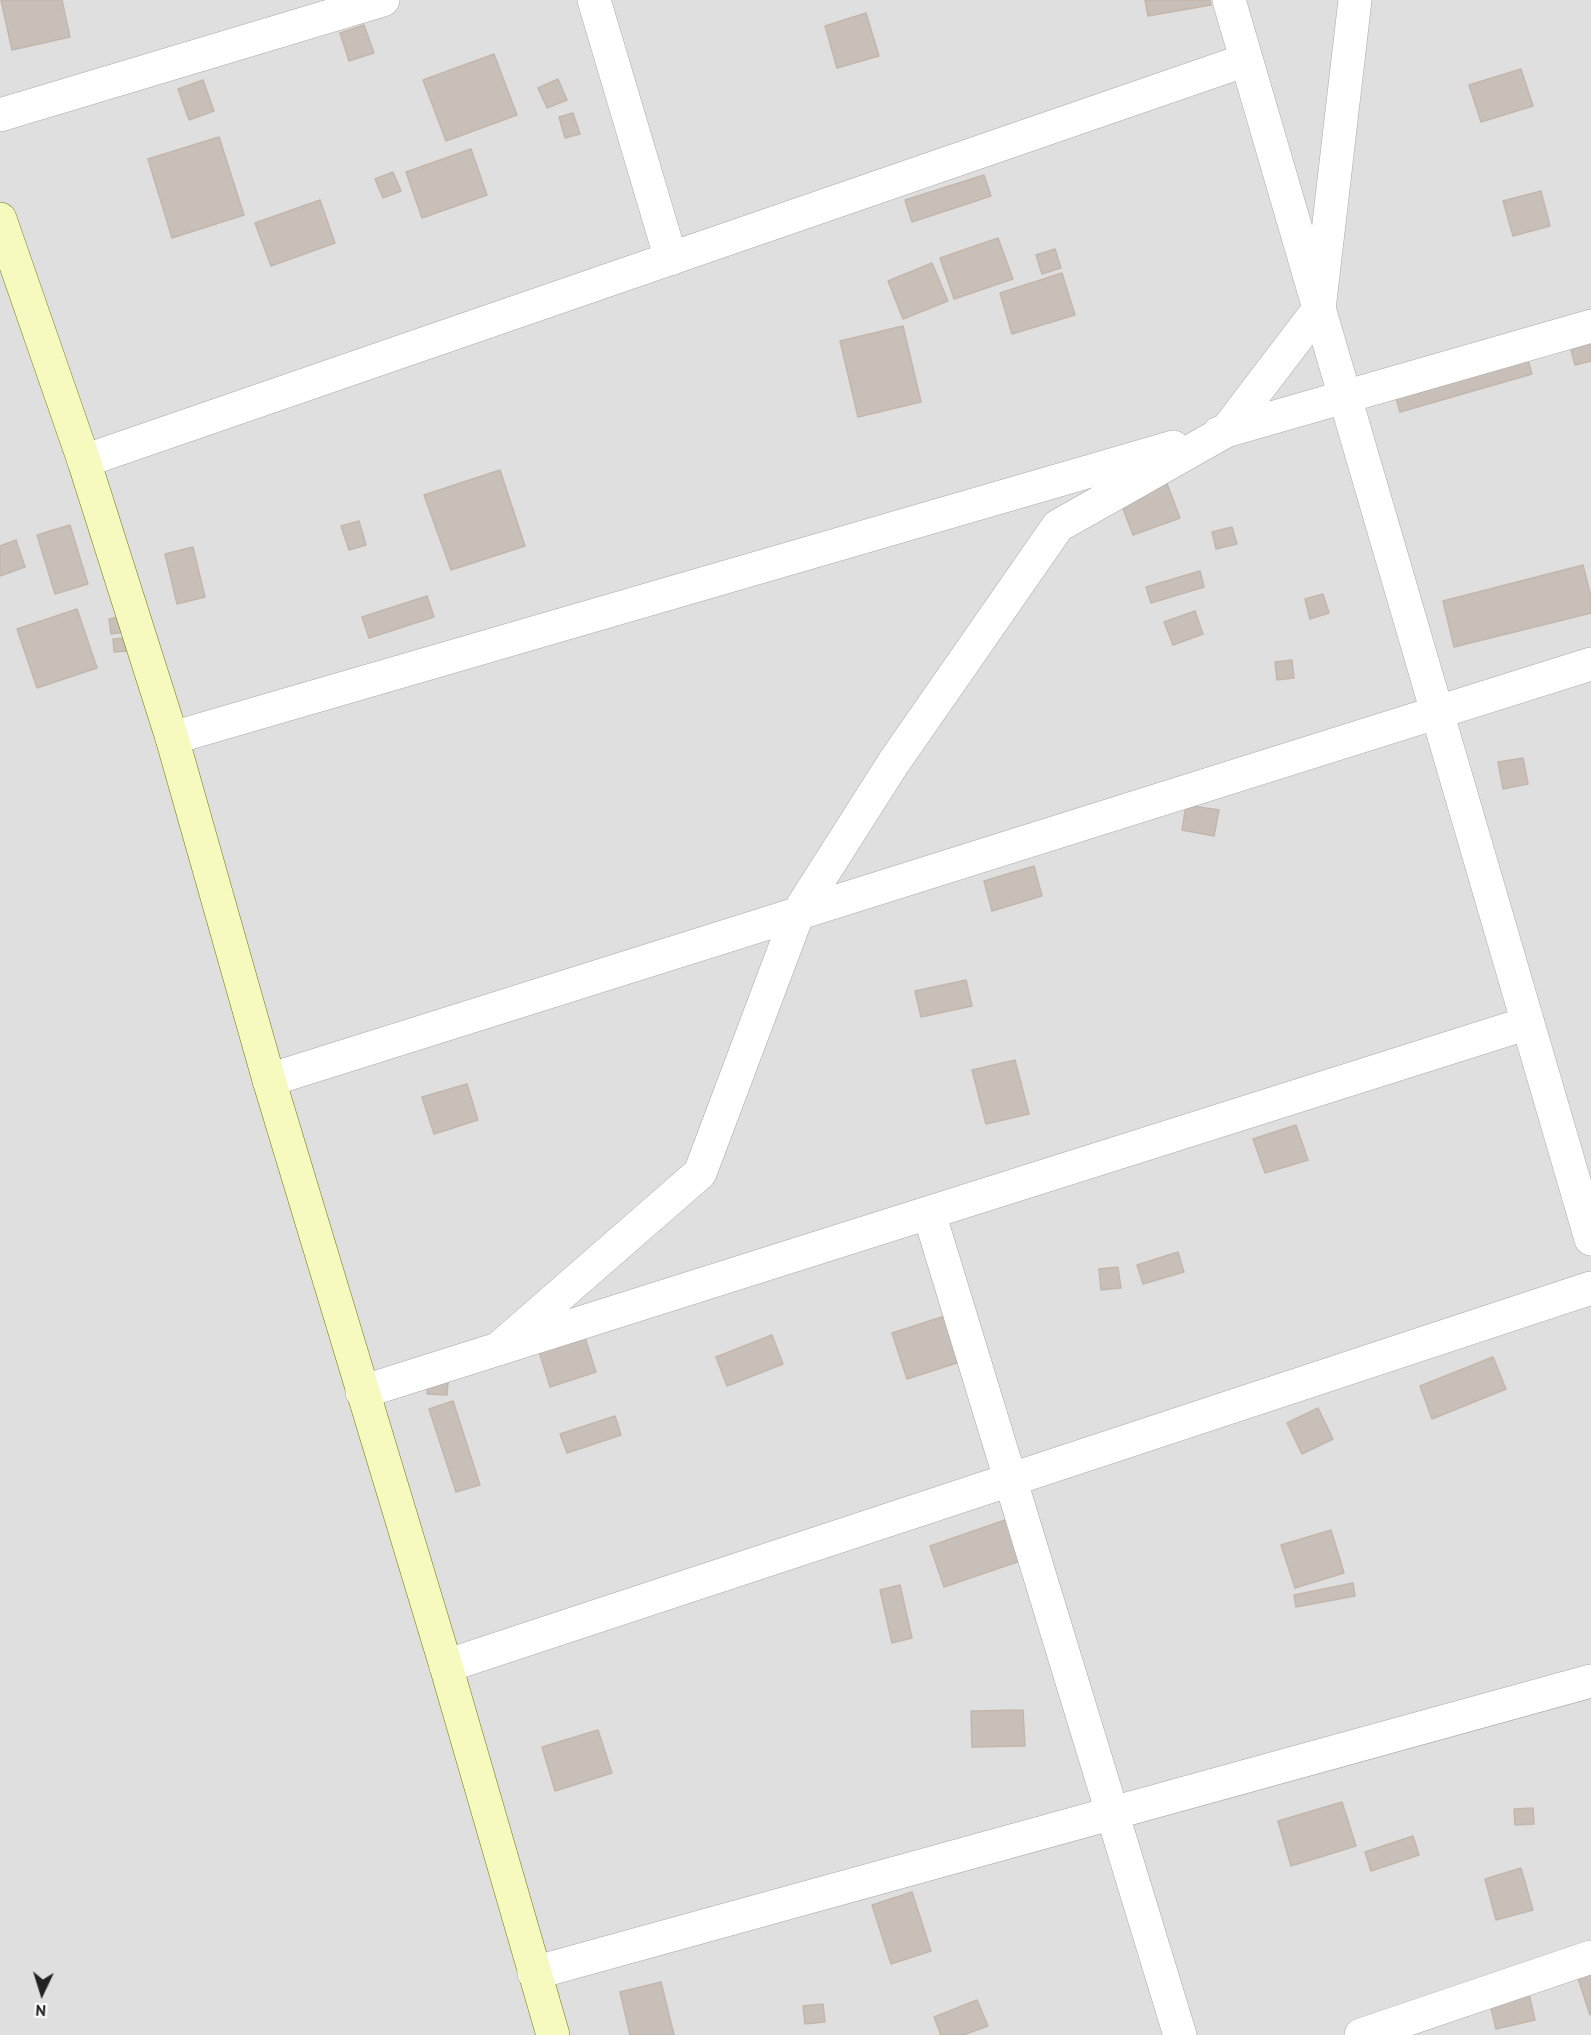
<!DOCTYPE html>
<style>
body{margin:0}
#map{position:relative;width:1591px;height:2035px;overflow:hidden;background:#f2efe9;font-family:"PT Sans",sans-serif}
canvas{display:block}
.north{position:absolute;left:12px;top:1963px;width:60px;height:60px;-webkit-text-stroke:4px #fff;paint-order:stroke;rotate:184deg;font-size:16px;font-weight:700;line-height:24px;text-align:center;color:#222}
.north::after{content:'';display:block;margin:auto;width:21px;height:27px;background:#222;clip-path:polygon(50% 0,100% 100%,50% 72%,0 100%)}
</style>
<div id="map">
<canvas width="1591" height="2035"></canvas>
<div class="north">N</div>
</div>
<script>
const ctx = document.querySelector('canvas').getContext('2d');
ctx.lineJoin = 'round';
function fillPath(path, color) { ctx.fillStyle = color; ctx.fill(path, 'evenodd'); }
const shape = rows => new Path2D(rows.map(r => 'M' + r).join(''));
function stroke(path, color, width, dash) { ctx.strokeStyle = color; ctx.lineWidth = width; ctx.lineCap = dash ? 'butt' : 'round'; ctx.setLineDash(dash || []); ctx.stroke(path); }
const residential = shape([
 [0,0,1591,0,1591,2035,0,2035]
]);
const building = shape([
 [1,0,62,0,70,37,12,50,1,0],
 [1145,0,1210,0,1211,5,1148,16,1145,0],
 [866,13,879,56,837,68,825,26,866,13],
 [364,25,374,53,349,61,340,33,364,25],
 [494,54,517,115,446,141,423,80,494,54],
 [1521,69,1533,106,1481,122,1469,85,1521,69],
 [558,79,567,100,547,108,538,88,558,79],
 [203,80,214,111,189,120,178,89,203,80],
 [573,113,580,134,565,138,559,117,573,113],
 [219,137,244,215,172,238,148,159,219,137],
 [471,149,487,195,422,218,406,172,471,149],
 [393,172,401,191,383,198,375,179,393,172],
 [984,175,991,196,912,222,905,200,984,175],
 [1541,191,1550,226,1513,236,1503,201,1541,191],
 [320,200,335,243,271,266,255,223,320,200],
 [998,238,1013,279,954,299,940,258,998,238],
 [1055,249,1061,268,1042,274,1036,255,1055,249],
 [932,263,948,301,903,319,888,281,932,263],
 [1062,273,1075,315,1012,334,1000,293,1062,273],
 [903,326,921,402,858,417,840,341,903,326],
 [1591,328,1591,361,1575,365,1567,334,1591,328],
 [1524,346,1532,374,1400,412,1392,385,1524,346],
 [500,470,525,546,451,570,424,495,500,470],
 [1166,481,1180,518,1133,535,1119,498,1166,481],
 [359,521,366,545,349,550,341,526,359,521],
 [70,525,88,584,55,594,37,535,70,525],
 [1232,527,1237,544,1216,549,1212,532,1232,527],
 [16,540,25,567,0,576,0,546,16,540],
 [193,547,205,597,177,604,165,554,193,547],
 [1583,565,1591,597,1591,613,1454,647,1443,601,1583,565],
 [1200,571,1204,587,1151,603,1146,587,1200,571],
 [1323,594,1329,613,1310,619,1305,599,1323,594],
 [427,596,434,617,369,638,362,617,427,596],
 [77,609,97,668,37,688,17,629,77,609],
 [1195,611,1203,634,1173,645,1164,622,1195,611],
 [123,616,125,632,111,634,109,619,123,616],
 [125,638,127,651,114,652,113,639,125,638],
 [1292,660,1294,678,1277,680,1275,662,1292,660],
 [1523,758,1528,784,1503,789,1498,762,1523,758],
 [1186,805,1219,810,1214,836,1182,830,1186,805],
 [1034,866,1042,896,992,911,984,881,1034,866],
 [966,980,972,1006,921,1017,915,991,966,980],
 [1015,1060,1029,1114,986,1124,972,1070,1015,1060],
 [467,1084,478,1120,434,1134,422,1097,467,1084],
 [1296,1125,1308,1160,1265,1173,1253,1139,1296,1125],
 [1178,1252,1184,1272,1143,1284,1137,1265,1178,1252],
 [1118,1267,1121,1288,1101,1290,1099,1269,1118,1267],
 [945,1316,960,1362,907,1379,892,1333,945,1316],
 [583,1331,596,1372,550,1387,537,1345,583,1331],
 [772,1335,783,1364,727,1386,716,1357,772,1335],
 [1493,1357,1506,1389,1432,1419,1420,1386,1493,1357],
 [428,1380,448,1381,447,1395,427,1394,428,1380],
 [453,1401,480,1485,456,1492,429,1409,453,1401],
 [1318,1408,1333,1439,1302,1454,1287,1423,1318,1408],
 [615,1416,621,1435,567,1453,560,1434,615,1416],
 [1008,1519,1023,1560,944,1587,930,1546,1008,1519],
 [1331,1530,1344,1573,1295,1588,1281,1545,1331,1530],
 [1353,1583,1355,1596,1296,1607,1294,1595,1353,1583],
 [900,1585,912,1638,892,1643,880,1590,900,1585],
 [1023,1710,1025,1746,972,1747,971,1711,1023,1710],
 [598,1730,612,1773,555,1791,542,1747,598,1730],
 [1342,1802,1356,1846,1291,1866,1278,1821,1342,1802],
 [1533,1808,1534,1824,1515,1825,1514,1809,1533,1808],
 [1413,1836,1419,1855,1371,1871,1365,1852,1413,1836],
 [1521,1868,1533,1910,1496,1920,1485,1879,1521,1868],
 [912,1892,931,1951,891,1964,872,1905,912,1892],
 [1591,1968,1591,2014,1590,2015,1576,1972,1591,1968],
 [661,1982,674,2035,630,2035,620,1992,661,1982],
 [1529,1994,1535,2020,1496,2029,1490,2004,1529,1994],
 [977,2000,988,2026,963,2035,941,2035,934,2017,977,2000],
 [823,2004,825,2022,805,2024,803,2006,823,2004]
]);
const street = shape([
 [594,0,671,259],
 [1229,0,1591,1239],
 [0,115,383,0],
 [1219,433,1591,326],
 [84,461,1246,60],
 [172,738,1173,447],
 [269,1080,1591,664],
 [929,1213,1180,2035],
 [498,1349,700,1173,798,913,894,762,1058,526,1226,431,1319,309,1355,0],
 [362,1392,1528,1023],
 [446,1666,1591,1288],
 [534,1973,1591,1681],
 [1361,2035,1591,1957]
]);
const secondary = shape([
 [0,219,84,461,172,738,269,1080,446,1666,553,2035]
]);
fillPath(residential, '#e0dfdf');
fillPath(building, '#c7bfb8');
stroke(building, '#c4b6ab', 1.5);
stroke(street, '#a9a9a9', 34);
stroke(secondary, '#707d05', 34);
stroke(street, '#fff', 33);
stroke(secondary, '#f7fabf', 33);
</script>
